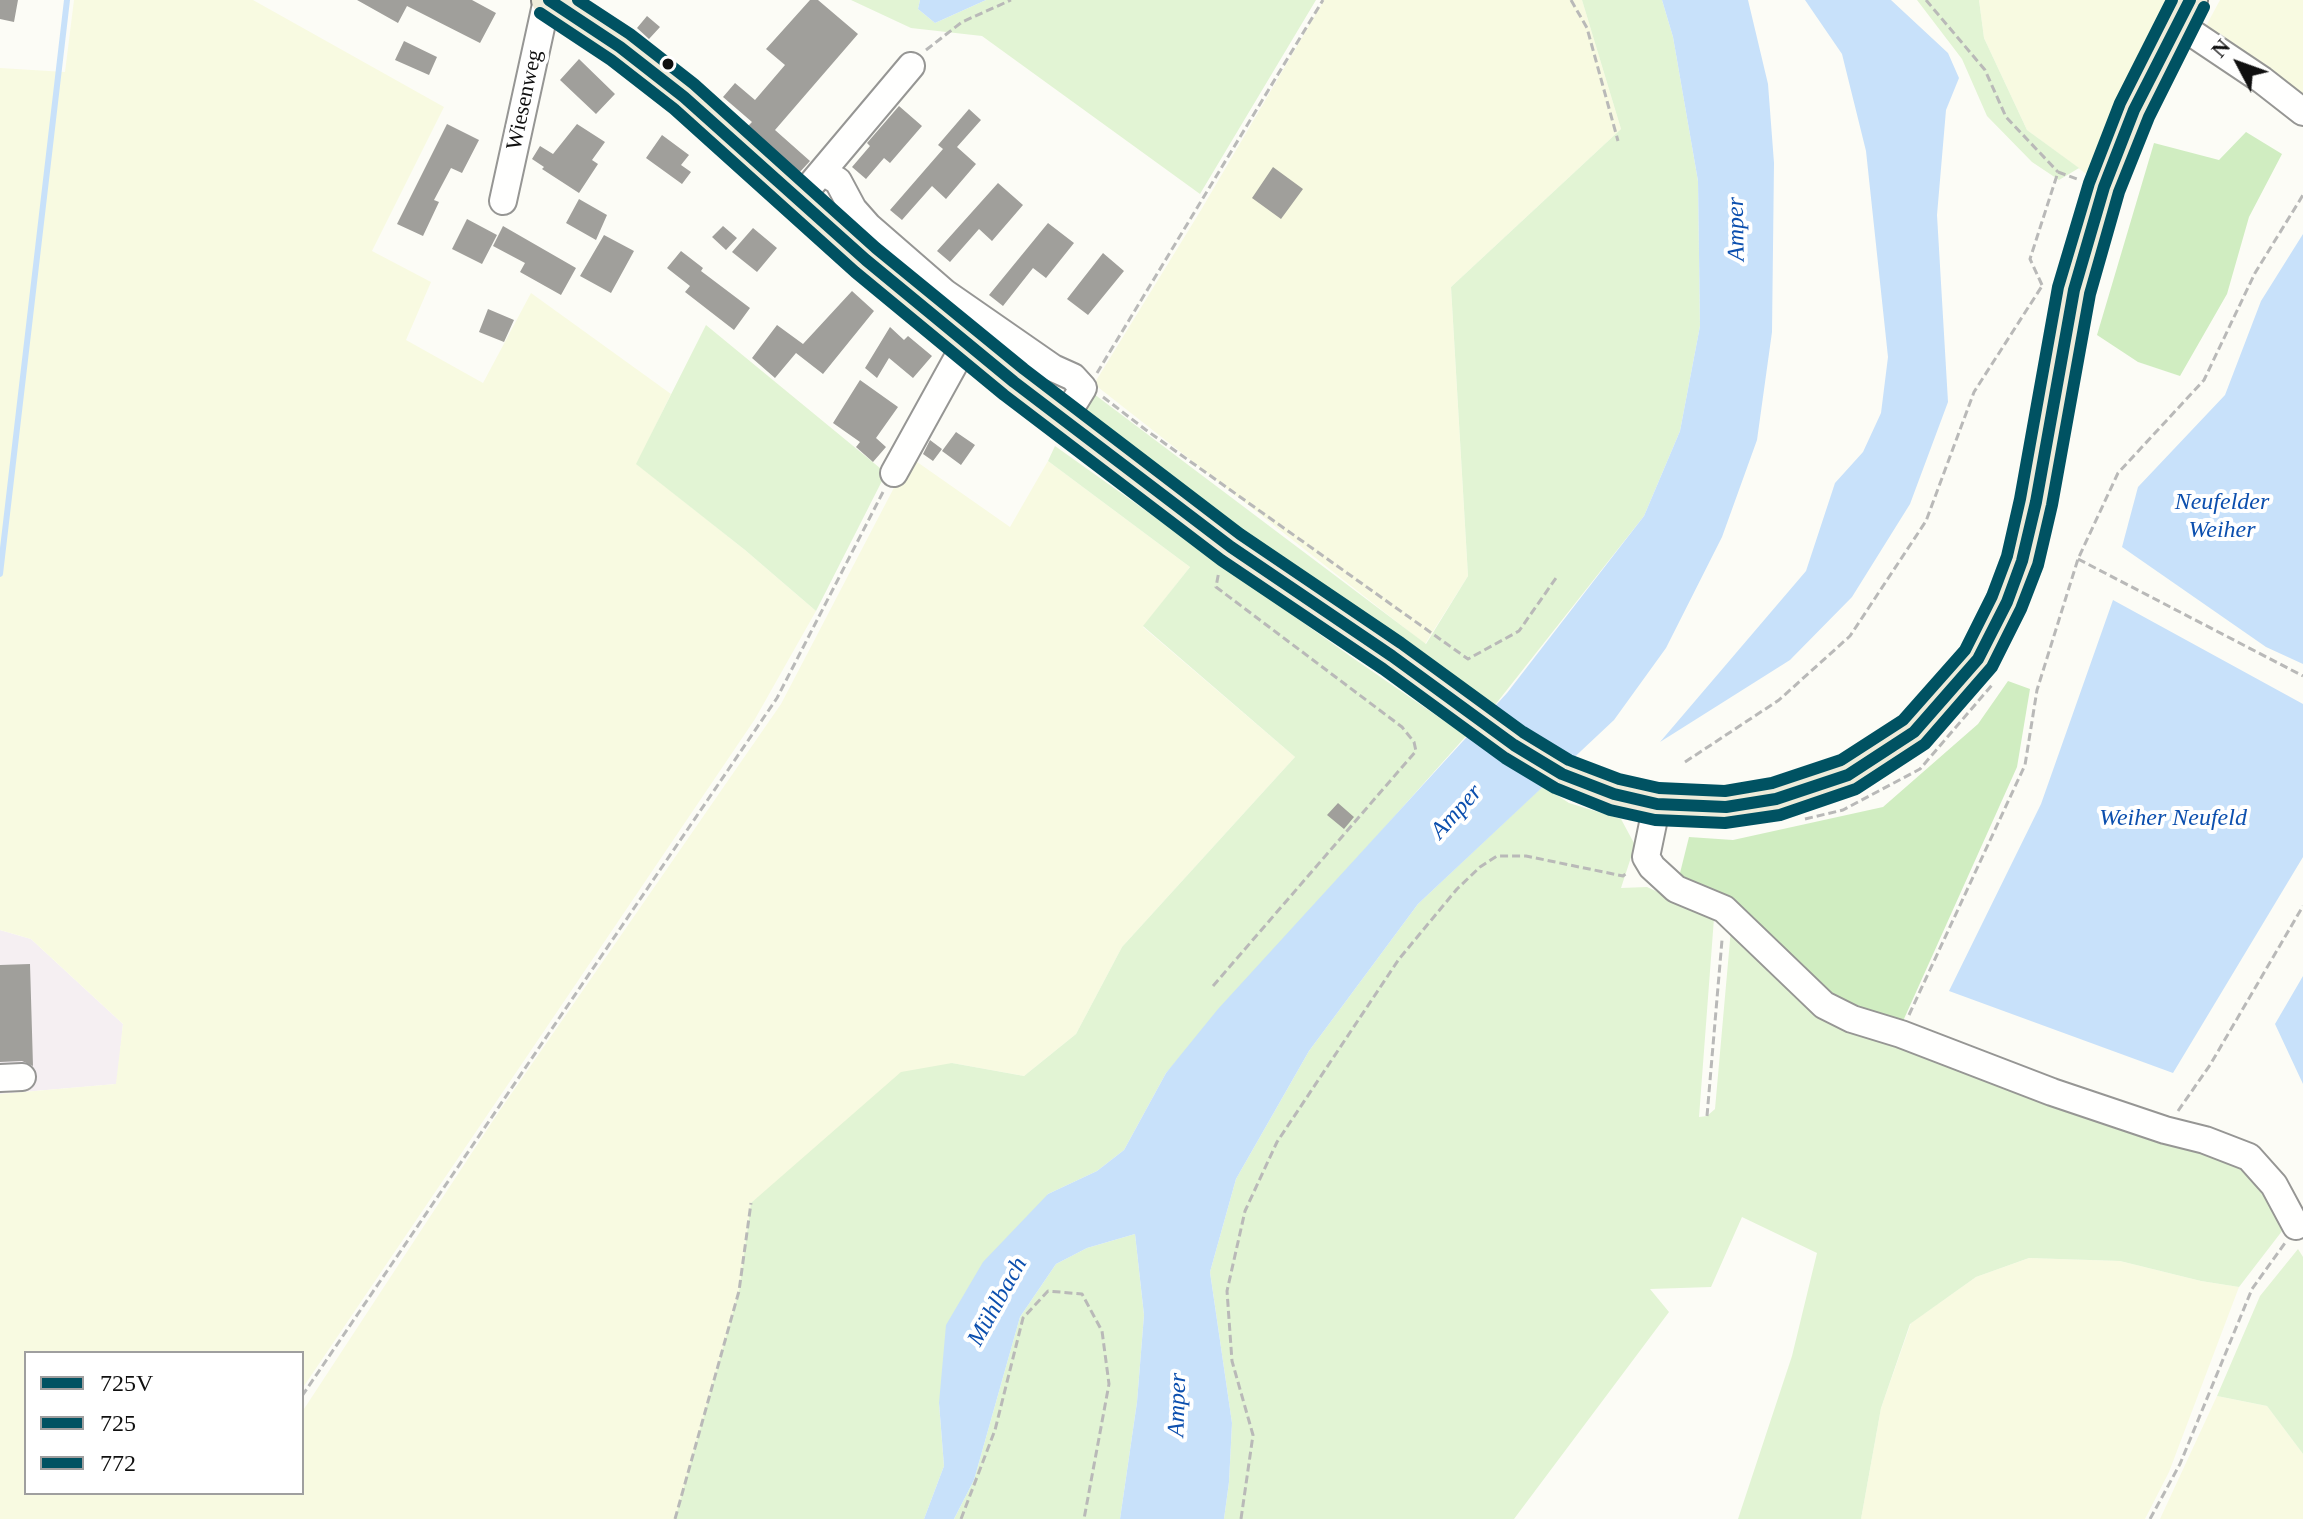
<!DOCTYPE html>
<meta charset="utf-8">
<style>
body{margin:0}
#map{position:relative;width:2303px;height:1519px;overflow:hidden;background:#fcfcf6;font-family:Georgia,serif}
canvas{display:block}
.legend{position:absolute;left:24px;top:1351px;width:280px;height:144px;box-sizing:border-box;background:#fff;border:2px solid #9f9f9f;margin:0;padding:10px 14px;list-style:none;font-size:24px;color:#101010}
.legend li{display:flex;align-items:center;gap:16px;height:40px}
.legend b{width:40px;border:2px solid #9f9f9f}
.north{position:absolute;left:2199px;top:24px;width:80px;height:80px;-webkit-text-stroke:6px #fff;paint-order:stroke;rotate:311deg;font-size:22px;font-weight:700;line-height:32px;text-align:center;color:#101010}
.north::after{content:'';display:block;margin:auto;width:28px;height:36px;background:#101010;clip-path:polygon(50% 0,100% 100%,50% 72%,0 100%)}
</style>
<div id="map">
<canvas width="2303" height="1519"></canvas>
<ul class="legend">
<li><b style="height:10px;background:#005262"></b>725V</li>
<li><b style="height:10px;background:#005262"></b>725</li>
<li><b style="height:10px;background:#005262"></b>772</li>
</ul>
<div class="north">N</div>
</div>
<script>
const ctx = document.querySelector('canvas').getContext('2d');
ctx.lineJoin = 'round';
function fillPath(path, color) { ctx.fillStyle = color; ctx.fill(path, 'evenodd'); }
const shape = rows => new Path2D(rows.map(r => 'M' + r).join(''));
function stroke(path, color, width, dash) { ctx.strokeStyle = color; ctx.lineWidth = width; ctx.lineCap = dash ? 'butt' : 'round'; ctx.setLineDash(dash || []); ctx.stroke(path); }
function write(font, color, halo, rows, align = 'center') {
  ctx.font = font + ' Georgia,serif'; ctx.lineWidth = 8; ctx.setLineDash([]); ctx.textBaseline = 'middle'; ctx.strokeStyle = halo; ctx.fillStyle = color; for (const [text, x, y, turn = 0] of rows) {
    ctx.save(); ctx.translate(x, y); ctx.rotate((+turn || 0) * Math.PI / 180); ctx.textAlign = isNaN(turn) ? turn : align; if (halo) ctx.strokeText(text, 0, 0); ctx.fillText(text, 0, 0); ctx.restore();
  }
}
const industrial = shape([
 [0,930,31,939,123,1024,117,1084,0,1094]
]);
const farmland = shape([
 [74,0,253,0,444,107,372,251,431,282,406,340,483,383,531,293,671,394,637,464,745,550,816,611,755,719,302,1389,302,1353,26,1353,26,1493,302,1493,302,1412,498,1113,781,704,910,457,1010,527,1048,461,1190,567,1143,627,1295,757,1122,947,1076,1034,1024,1076,952,1063,751,1203,739,1291,675,1519,0,1519,0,1094,116,1084,123,1024,31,939,0,930,0,68,65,72],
 [1324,0,1582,0,1621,129,1451,287,1468,576,1425,644,1094,384,1201,210],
 [1979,0,2177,0,2093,179,2027,130,1984,38],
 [2220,0,2303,0,2303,98,2206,26],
 [2029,1258,2120,1261,2201,1281,2239,1287,2169,1472,2145,1519,1861,1519,1881,1408,1911,1323,1976,1277],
 [2217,1396,2267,1406,2303,1454,2303,1519,2160,1519]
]);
const green = shape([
 [851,0,920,0,918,9,935,23,986,0,1316,0,1200,194,982,36,911,28],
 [1582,0,1662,0,1673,37,1698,181,1700,326,1680,431,1644,516,1495,705,1270,556,1081,415,1094,394,1426,644,1468,576,1451,287,1621,129],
 [1917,0,1979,0,1984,38,2027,130,2079,168,2059,180,2032,162,1987,116,1962,59],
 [706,325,886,473,816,611,745,550,636,464],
 [1055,446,1350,656,1466,736,1166,1073,1124,1150,1097,1171,1048,1194,939,1403,944,1466,924,1519,675,1519,739,1291,751,1203,901,1072,952,1063,1024,1076,1076,1034,1122,947,1295,757,1143,626,1190,567,1048,461],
 [1543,786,1569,803,1621,819,1635,845,1621,888,1647,887,1714,918,1699,1117,1707,1116,1715,1109,1731,929,1818,1010,2244,1163,2289,1222,2239,1287,2201,1281,2120,1261,2029,1258,1976,1277,1910,1324,1881,1408,1861,1519,1738,1519,1792,1356,1817,1253,1742,1217,1711,1287,1650,1289,1669,1312,1514,1519,1224,1519,1229,1482,1232,1423,1210,1272,1236,1179,1309,1051,1418,904],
 [1135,1234,1144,1315,1137,1402,1120,1519,954,1519,974,1480,1020,1317,1056,1264,1087,1248],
 [2298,1249,2303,1257,2303,1454,2267,1406,2217,1396,2260,1296]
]);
const forest = shape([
 [2246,132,2282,154,2249,217,2227,294,2180,376,2138,362,2097,335,2154,143,2219,160],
 [2008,681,2030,689,2017,767,1899,1030,1815,996,1722,900,1676,889,1689,837,1733,840,1883,807,1978,724]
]);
const water = shape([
 [920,0,986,0,935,23,918,9],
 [1662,0,1748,0,1768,84,1774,163,1772,332,1757,440,1722,537,1666,648,1614,720,1418,904,1309,1051,1236,1179,1210,1272,1232,1423,1229,1482,1224,1519,1120,1519,1137,1402,1144,1315,1135,1234,1087,1248,1056,1264,1020,1317,974,1480,954,1519,924,1519,944,1466,939,1403,946,1325,983,1262,1048,1194,1097,1171,1124,1150,1166,1073,1218,1009,1507,693,1644,516,1680,431,1700,326,1698,181,1673,37],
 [1805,0,1891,0,1948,53,1959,78,1946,110,1937,215,1948,402,1910,504,1852,597,1790,660,1660,742,1806,571,1835,483,1863,452,1881,413,1888,357,1866,151,1842,54],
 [2303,234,2303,664,2266,647,2122,547,2138,487,2225,395,2261,301],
 [2113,600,2303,704,2303,857,2173,1073,1949,991,2041,804],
 [2303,976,2303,1084,2275,1024]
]);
const stream = shape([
 [0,574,67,0]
]);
const building = shape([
 [0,0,18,0,14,22,0,19],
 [357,0,472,0,496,13,480,43,407,6,398,23],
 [810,0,818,0,858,34,775,130,810,161,799,173,747,127,752,122,723,97,735,83,755,100,785,65,766,49],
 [647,16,660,27,649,39,637,28],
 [404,41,437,57,429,75,395,60],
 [579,59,615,94,596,114,560,80],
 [899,106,922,126,890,163,884,158,866,179,852,167,870,146,867,143],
 [969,109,981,120,957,147,976,164,946,199,932,186,902,220,890,210,943,149,938,145],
 [447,124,479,140,462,173,451,168,434,200,439,202,423,236,397,224],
 [577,124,605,142,592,160,598,164,579,193,542,169,544,167,532,159,540,146,553,154],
 [662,135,689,155,681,165,691,172,682,184,646,158],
 [1273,167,1303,189,1281,219,1252,198],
 [998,183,1023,205,992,241,979,229,950,262,937,251],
 [579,199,607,215,596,240,566,223],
 [467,219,497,235,482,264,452,249],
 [1048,223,1074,243,1046,278,1033,268,1003,306,989,295],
 [503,226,576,268,561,295,520,272,525,263,493,246],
 [723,226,737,238,726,250,712,237],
 [753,228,777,248,757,272,732,252],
 [604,235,634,251,611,293,580,276],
 [681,251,703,268,701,271,750,308,734,330,685,292,690,286,667,268],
 [1103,253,1124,271,1088,315,1067,299],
 [852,291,874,311,823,374,796,353,775,378,752,358,777,325,803,344],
 [488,309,514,320,504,342,479,332],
 [890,327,904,340,908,336,932,356,913,378,889,358,877,378,865,368],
 [860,380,898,407,876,438,886,447,873,462,856,447,860,442,833,423],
 [956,432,975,445,961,465,942,451],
 [930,440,942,449,933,461,923,454],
 [1338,803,1354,817,1344,829,1327,815],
 [30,964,33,1066,22,1061,0,1062,0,965]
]);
const path = shape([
 [1571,0,1587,28,1618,141],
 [1926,0,1985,70,2006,117,2058,172],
 [926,50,962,22,1011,0],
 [2042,285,2030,259,2058,172,2077,179],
 [1097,373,1323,0],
 [1103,397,1146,430,1468,659,1519,631,1556,578],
 [2078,559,2303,676],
 [1685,762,1779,700,1850,636,1926,521,1974,392,2042,286],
 [1805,819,1843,810,1920,769,1992,685],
 [1213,986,1416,751,1414,742,1402,727,1216,587,1219,571],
 [1909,1015,2025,765,2037,690,2078,559,2118,473,2204,380,2255,273,2303,195],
 [2178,1111,2210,1065,2303,906],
 [1707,1116,1722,940],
 [302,1396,777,698,883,492],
 [675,1519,739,1291,751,1203],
 [961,1519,995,1430,1023,1318,1048,1291,1082,1294,1102,1331,1109,1384,1084,1519],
 [1241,1519,1253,1435,1232,1361,1227,1291,1245,1211,1277,1142,1399,959,1457,889,1480,867,1497,856,1526,856,1623,876,1628,872],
 [2150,1519,2180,1464,2252,1289,2285,1243]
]);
const minor = shape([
 [2177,23,2262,80,2303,112],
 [823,172,838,181,853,209,868,226,945,293,1053,368,1073,377,1083,388,1064,419],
 [799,199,911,66],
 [503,201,545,9,553,2],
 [894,473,957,359,969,345],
 [1657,804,1646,857,1652,867,1676,889,1724,909,1824,1005,1852,1019,1901,1034,2052,1092,2165,1130,2205,1140,2249,1157,2274,1185,2296,1226],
 [0,1078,22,1077]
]);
const major = shape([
 [549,0,620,47,684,97,866,260,1014,382,1231,547,1392,656,1514,745,1562,774,1614,794,1657,804,1726,807,1776,799,1848,775,1914,732,1978,659,2007,602,2022,561,2036,502,2074,290,2104,187,2134,110,2190,0]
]);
const bus1 = shape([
 [549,0,620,47,684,97,866,260,1014,382,1231,547,1392,656,1514,745,1562,774,1614,794,1657,804,1726,807,1776,799,1848,775,1914,732,1978,659,2007,602,2022,561,2036,502,2074,290,2104,187,2134,110,2190,0]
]);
const bus2 = shape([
 [540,13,611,60,674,109,855,272,1004,395,1221,560,1383,669,1505,758,1555,788,1610,810,1655,820,1725,823,1780,815,1856,789,1925,744,1992,667,2021,609,2038,565,2052,505,2090,294,2119,192,2149,117,2204,7]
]);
const bus3 = shape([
 [578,0,630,34,694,84,876,248,1024,369,1240,534,1401,643,1523,732,1569,760,1619,779,1659,788,1725,791,1772,783,1841,760,1903,720,1965,650,1992,596,2007,556,2020,499,2058,287,2089,183,2120,103,2172,0]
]);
const markers = [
 [668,64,7,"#101010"]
];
const streetNames = [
 ["Wiesenweg",525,100,-78]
];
const waterNames = [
 ["Amper",1737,229,-91],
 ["Neufelder",2222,503],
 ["Weiher",2222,531],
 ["Amper",1457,812,-48],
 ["Weiher Neufeld",2173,819],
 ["Mühlbach",998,1302,-61],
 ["Amper",1178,1405,-88]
];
fillPath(industrial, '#f5eff2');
fillPath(farmland, '#f8fae1');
fillPath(green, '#e2f4d4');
fillPath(forest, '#d0edc1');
fillPath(water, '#c8e1fa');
stroke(stream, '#c8e1fa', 6);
fillPath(building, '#a09f9b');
stroke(minor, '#969694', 30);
stroke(major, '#848481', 38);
stroke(path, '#b9b9b8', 3, [8, 4]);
stroke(minor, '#fffffe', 26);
stroke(major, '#eeecda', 34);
stroke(bus1, '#005262', 12);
stroke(bus2, '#005262', 12);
stroke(bus3, '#005262', 12);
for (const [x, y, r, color] of markers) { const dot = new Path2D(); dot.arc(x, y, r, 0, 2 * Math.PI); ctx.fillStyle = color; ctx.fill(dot); stroke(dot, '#fff', 3); }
write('22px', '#101010', '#fff', streetNames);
write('italic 24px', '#0c4fae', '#fff', waterNames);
</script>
